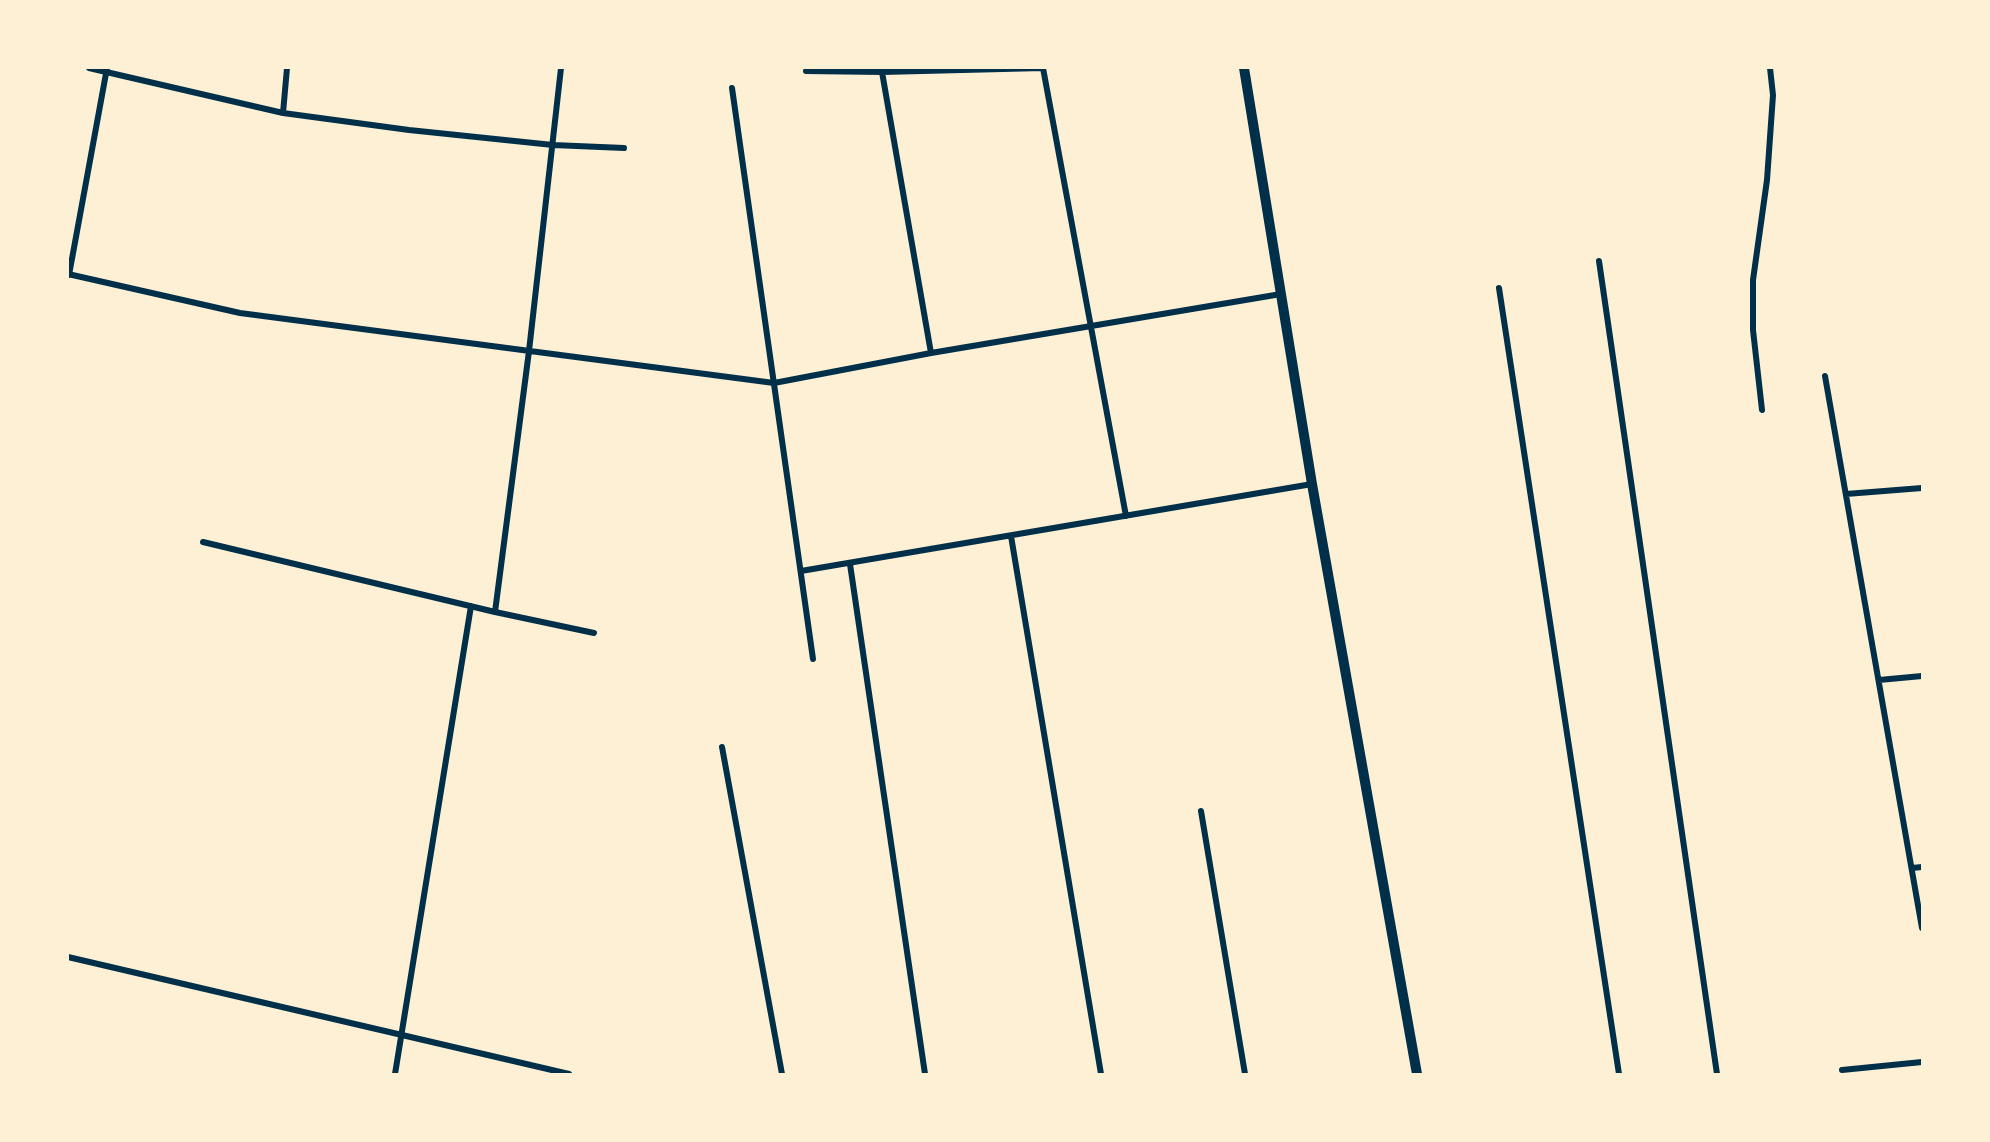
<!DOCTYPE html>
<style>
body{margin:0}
#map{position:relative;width:1990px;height:1142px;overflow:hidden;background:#fdf0d5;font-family:Figtree,sans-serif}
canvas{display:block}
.frame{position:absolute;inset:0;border:69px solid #fdf0d5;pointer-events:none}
</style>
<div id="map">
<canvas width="1990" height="1142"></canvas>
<div class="frame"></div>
</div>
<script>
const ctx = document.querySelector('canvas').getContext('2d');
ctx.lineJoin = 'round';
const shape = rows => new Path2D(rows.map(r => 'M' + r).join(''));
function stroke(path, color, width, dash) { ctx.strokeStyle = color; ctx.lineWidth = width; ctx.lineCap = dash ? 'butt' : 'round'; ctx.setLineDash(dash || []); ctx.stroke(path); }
const minor = shape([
 [89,68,283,113,409,130,553,145,624,148],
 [806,71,882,72,1043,68,1126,516],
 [882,72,931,353],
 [732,88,813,659],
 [283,113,287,68],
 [1599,261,1717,1074],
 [68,274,240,313,774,383,931,353,1281,294],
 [69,275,107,68],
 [1499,288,1619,1074],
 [1825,376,1922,928],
 [1762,410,1753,330,1753,280,1767,180,1773,95,1770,68],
 [1846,494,1922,488],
 [1011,536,1101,1074],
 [203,542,495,612,594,633],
 [850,564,925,1074],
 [801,571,1312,484],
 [495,612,529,351,561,68],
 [1879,680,1922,676],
 [722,747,782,1074],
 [1201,811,1245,1074],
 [1912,868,1922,867],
 [68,957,569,1074],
 [1842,1070,1922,1062],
 [395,1074,471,606]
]);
const tertiary = shape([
 [1244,68,1312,484,1417,1074]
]);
stroke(minor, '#003049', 6);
stroke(tertiary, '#003049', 10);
</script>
